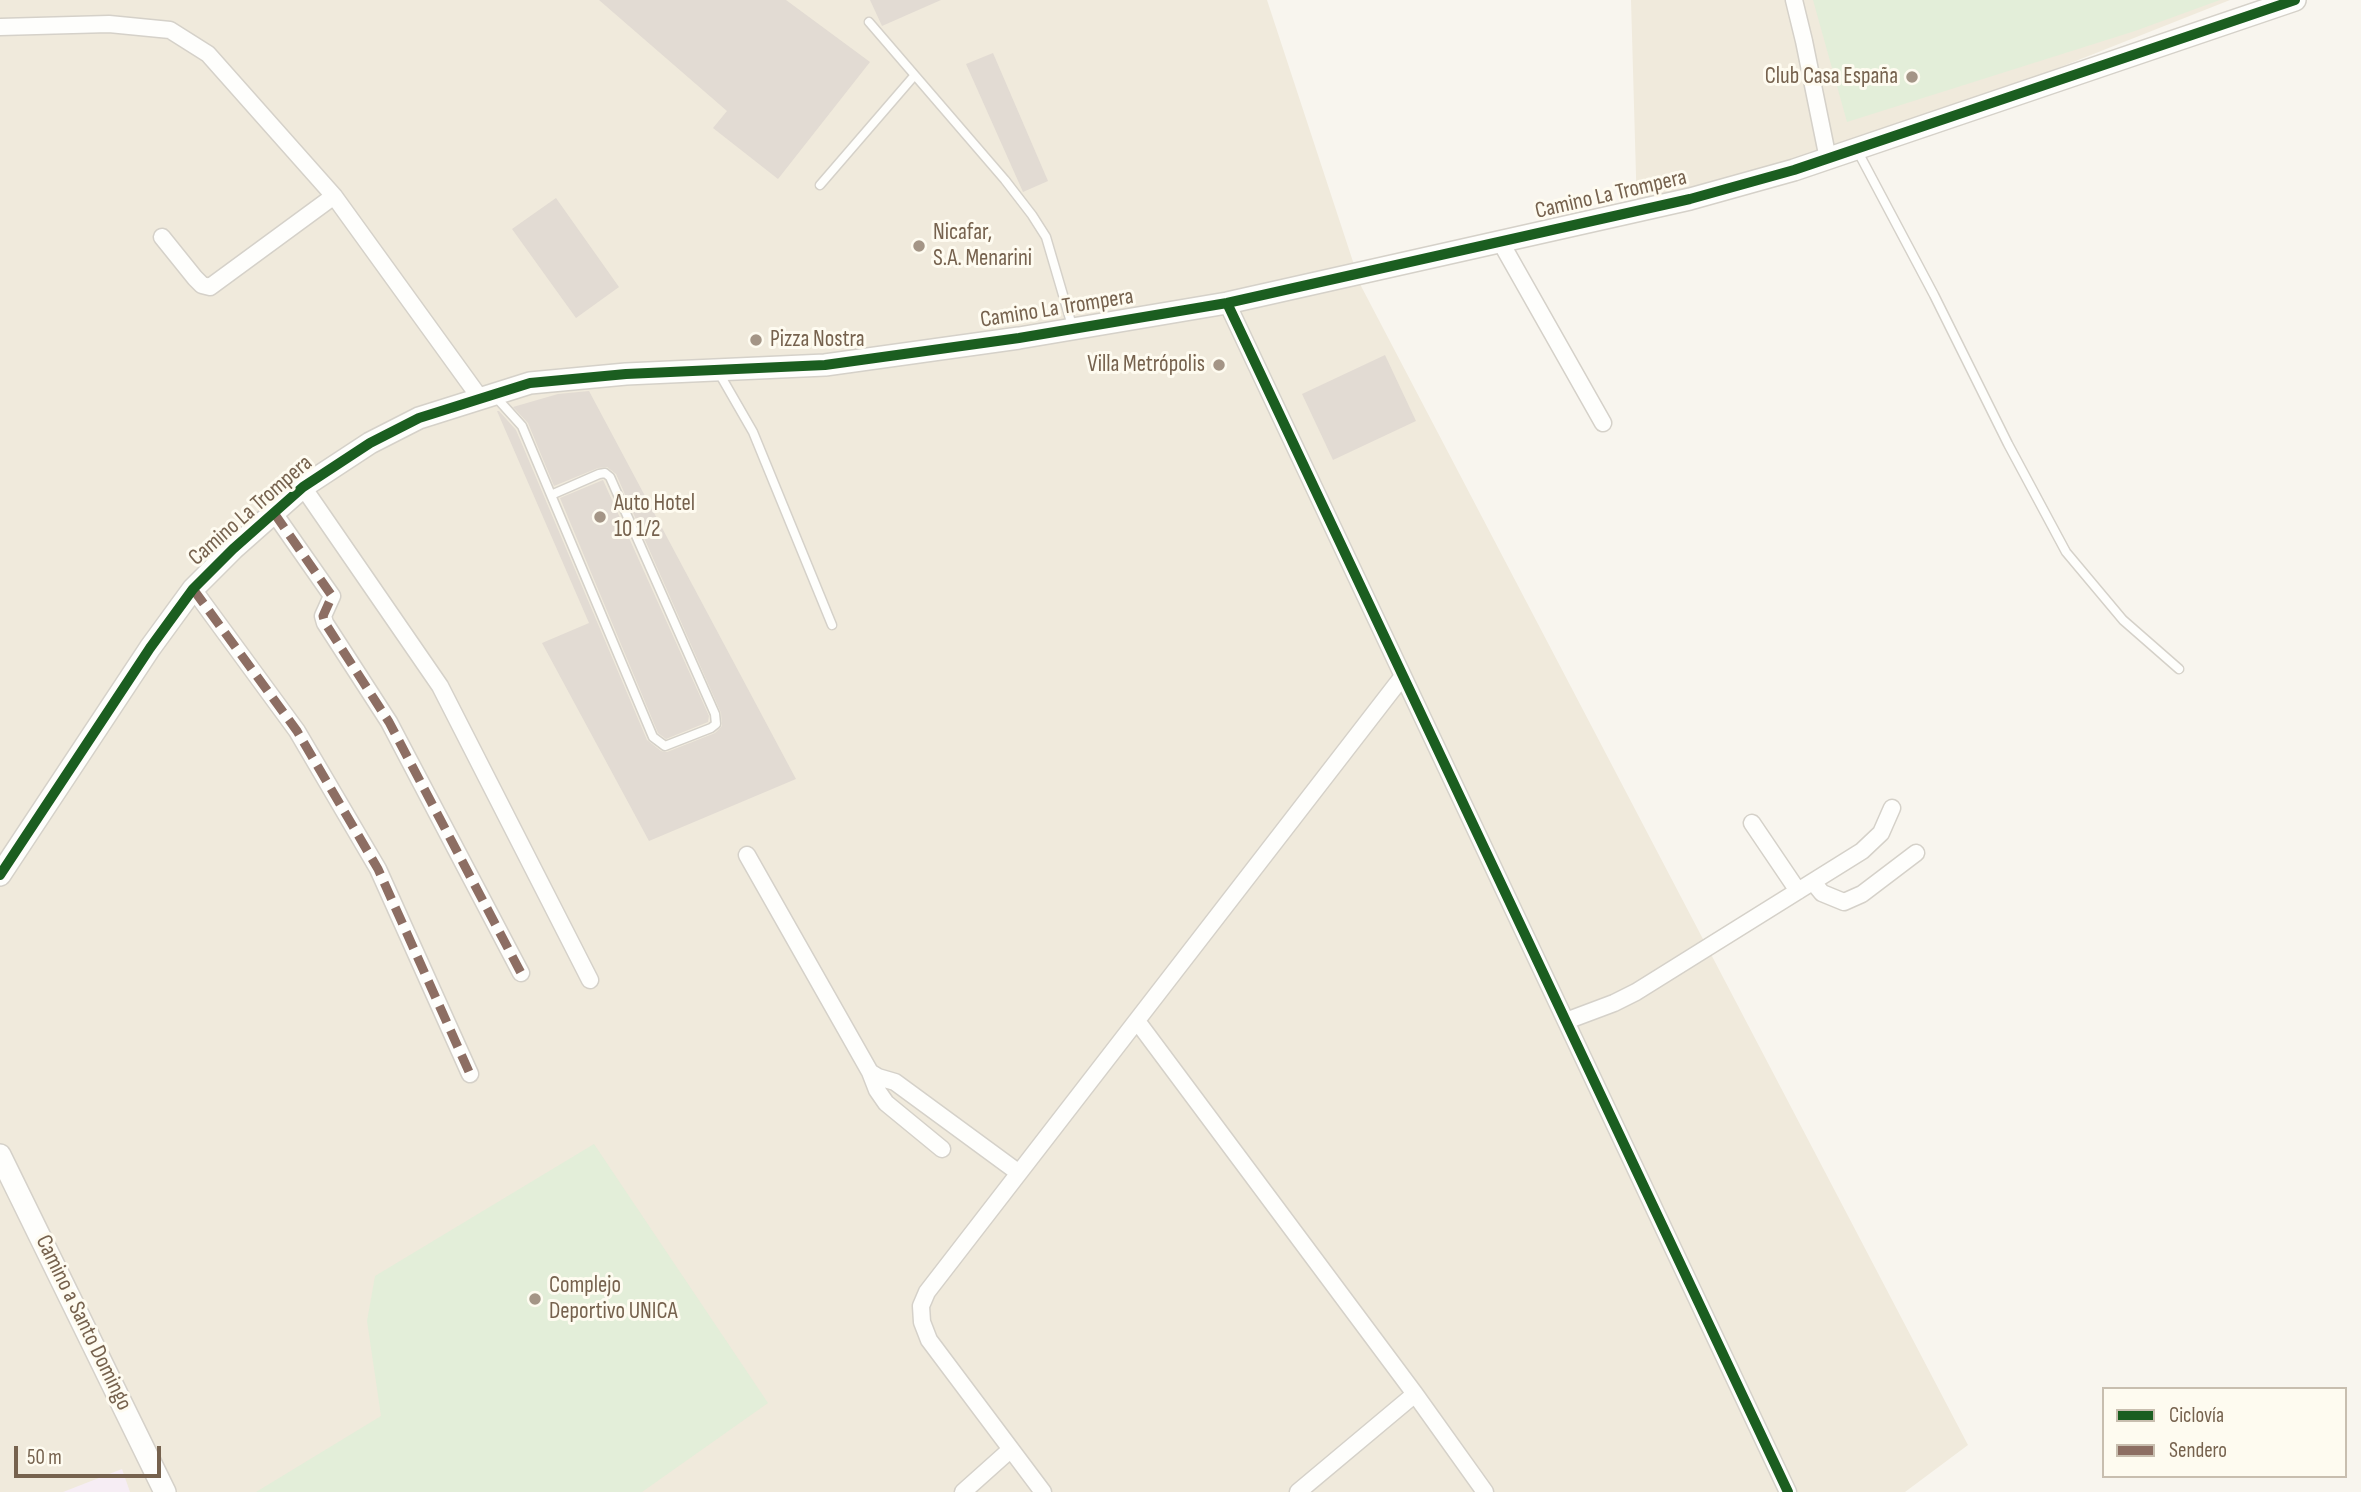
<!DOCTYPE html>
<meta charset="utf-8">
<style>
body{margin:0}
#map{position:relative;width:2361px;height:1492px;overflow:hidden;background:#f8f5ee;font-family:"Sofia Sans Condensed",sans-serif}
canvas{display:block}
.legend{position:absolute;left:2102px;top:1387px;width:245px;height:91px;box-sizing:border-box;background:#fefbf0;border:2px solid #c8beaf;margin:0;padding:9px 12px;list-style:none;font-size:21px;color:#76624e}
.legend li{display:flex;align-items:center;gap:14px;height:35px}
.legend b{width:35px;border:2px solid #c8beaf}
.scale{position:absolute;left:14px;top:1446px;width:147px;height:32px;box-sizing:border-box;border:4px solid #76624e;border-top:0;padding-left:9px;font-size:21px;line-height:24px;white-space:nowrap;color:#76624e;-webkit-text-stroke:5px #fefbf0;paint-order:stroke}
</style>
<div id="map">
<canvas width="2361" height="1492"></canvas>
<ul class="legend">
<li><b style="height:9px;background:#1b5e20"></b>Ciclovía</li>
<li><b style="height:9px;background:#8d6e63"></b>Sendero</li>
</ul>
<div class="scale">50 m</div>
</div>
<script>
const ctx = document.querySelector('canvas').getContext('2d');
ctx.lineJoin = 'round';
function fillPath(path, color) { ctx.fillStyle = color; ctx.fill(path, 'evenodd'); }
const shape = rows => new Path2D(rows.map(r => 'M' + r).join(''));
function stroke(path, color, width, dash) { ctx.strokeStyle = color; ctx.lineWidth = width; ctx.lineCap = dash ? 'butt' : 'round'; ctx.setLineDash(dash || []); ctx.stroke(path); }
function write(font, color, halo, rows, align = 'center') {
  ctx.font = font + ' "Sofia Sans Condensed",sans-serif'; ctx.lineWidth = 6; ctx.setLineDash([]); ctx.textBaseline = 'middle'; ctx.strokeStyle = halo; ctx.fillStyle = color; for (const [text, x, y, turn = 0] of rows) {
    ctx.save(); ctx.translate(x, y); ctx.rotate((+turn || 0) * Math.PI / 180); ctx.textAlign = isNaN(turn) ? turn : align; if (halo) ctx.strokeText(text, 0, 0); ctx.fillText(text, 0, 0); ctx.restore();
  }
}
const residential = shape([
 [0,0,1267,0,1361,286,1968,1445,1905,1492,0,1492],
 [1631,0,2230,0,1828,159,1637,211]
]);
const education = shape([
 [122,1469,130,1492,63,1492]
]);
const green = shape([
 [1813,0,2220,0,2135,31,1847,122],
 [594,1144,768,1403,642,1492,256,1492,381,1416,367,1321,375,1276]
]);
const building = shape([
 [599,0,786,0,870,62,778,179,713,128,727,111],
 [870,0,941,0,882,26],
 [993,53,1048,181,1023,192,966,64],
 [556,198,619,287,576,318,512,229],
 [1385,355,1416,421,1333,460,1302,394],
 [589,391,796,779,649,841,542,643,589,623,497,411,499,411,516,430,647,740,661,751,667,752,715,733,722,726,721,713,616,474,607,467,598,468,554,486,528,423,513,407,558,394],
 [603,480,709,716,708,722,666,739,658,733,560,498]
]);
const service = shape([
 [869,22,1005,180,1032,215,1046,237,1073,329],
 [1857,150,1934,295,2008,444,2066,552,2123,620,2179,669],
 [820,185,914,76],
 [719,373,753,432,832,625],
 [494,395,522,426,551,495,653,737,665,746,711,728,716,724,715,714,610,477,605,473,599,474,551,495]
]);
const minor = shape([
 [1794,0,1804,41,1828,159],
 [0,27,109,24,170,30,208,54,334,196,480,398],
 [162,237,195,278,202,285,210,287,334,196],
 [1500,241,1603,423],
 [1227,303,1788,1492],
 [303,487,440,686,590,980],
 [274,513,332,596,323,616,325,623,389,722,521,973],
 [193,589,297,731,378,869,470,1074],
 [1752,823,1798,891],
 [747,855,870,1072,878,1077,895,1082,1019,1173],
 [1813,882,1822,893,1844,902,1862,894,1916,853],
 [1137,1021,1415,1394,1485,1492],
 [1566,1021,1614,1003,1636,992,1862,851,1881,833,1892,808],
 [870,1072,877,1090,886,1103,942,1149],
 [963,1492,1010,1450],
 [1043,1492,929,1340,922,1322,921,1306,927,1292,1403,676],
 [1298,1492,1415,1394]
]);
const tertiary = shape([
 [0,875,150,648,193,589,233,549,303,487,370,443,419,418,530,383,626,374,825,365,1019,338,1227,303,1690,199,1794,170,2295,0],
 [0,1155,165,1492]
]);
const quiet = shape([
 [274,513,332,596,323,616,325,623,389,722,521,973],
 [193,589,297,731,378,869,470,1074]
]);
const cycleway = shape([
 [1227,303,1788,1492],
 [0,875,150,648,193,589,233,549,303,487,370,443,419,418,530,383,626,374,825,365,1019,338,1227,303,1690,199,1794,170,2295,0]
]);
const markers = [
 [1912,77,7,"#a49586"],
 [919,246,7,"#a49586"],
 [756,340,7,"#a49586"],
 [1219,365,7,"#a49586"],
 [600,517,7,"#a49586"],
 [535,1299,7,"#a49586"]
];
const poiNames = [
 ["Club Casa España",1898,77,"right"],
 ["Nicafar,",933,233],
 ["S.A. Menarini",933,259],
 ["Pizza Nostra",770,340],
 ["Villa Metrópolis",1205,365,"right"],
 ["Auto Hotel",614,504],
 ["10 1/2",614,530],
 ["Complejo",549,1286],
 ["Deportivo UNICA",549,1312]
];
const streetNames = [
 ["Camino La Trompera",1611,195,-13],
 ["Camino La Trompera",1057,309,-9],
 ["Camino La Trompera",251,511,-41],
 ["Camino a Santo Domingo",83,1323,64]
];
fillPath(residential, '#f0eadc');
fillPath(education, '#f6edf4');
fillPath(green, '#e3eed9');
fillPath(building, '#e2dbd3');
stroke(service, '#d5d1c9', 11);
stroke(minor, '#d5d1c9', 19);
stroke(tertiary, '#d5d1c9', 24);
stroke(service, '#fefefc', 8);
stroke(minor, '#fefefc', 16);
stroke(tertiary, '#fefefc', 21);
stroke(quiet, '#8d6e63', 9, [18, 9]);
stroke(cycleway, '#1b5e20', 10);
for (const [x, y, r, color] of markers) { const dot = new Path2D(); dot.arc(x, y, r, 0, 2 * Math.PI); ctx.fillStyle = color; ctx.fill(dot); stroke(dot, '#fefbf0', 2.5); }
write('23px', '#76624e', '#fefbf0', poiNames, 'left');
write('23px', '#76624e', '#fefbf0', streetNames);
</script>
